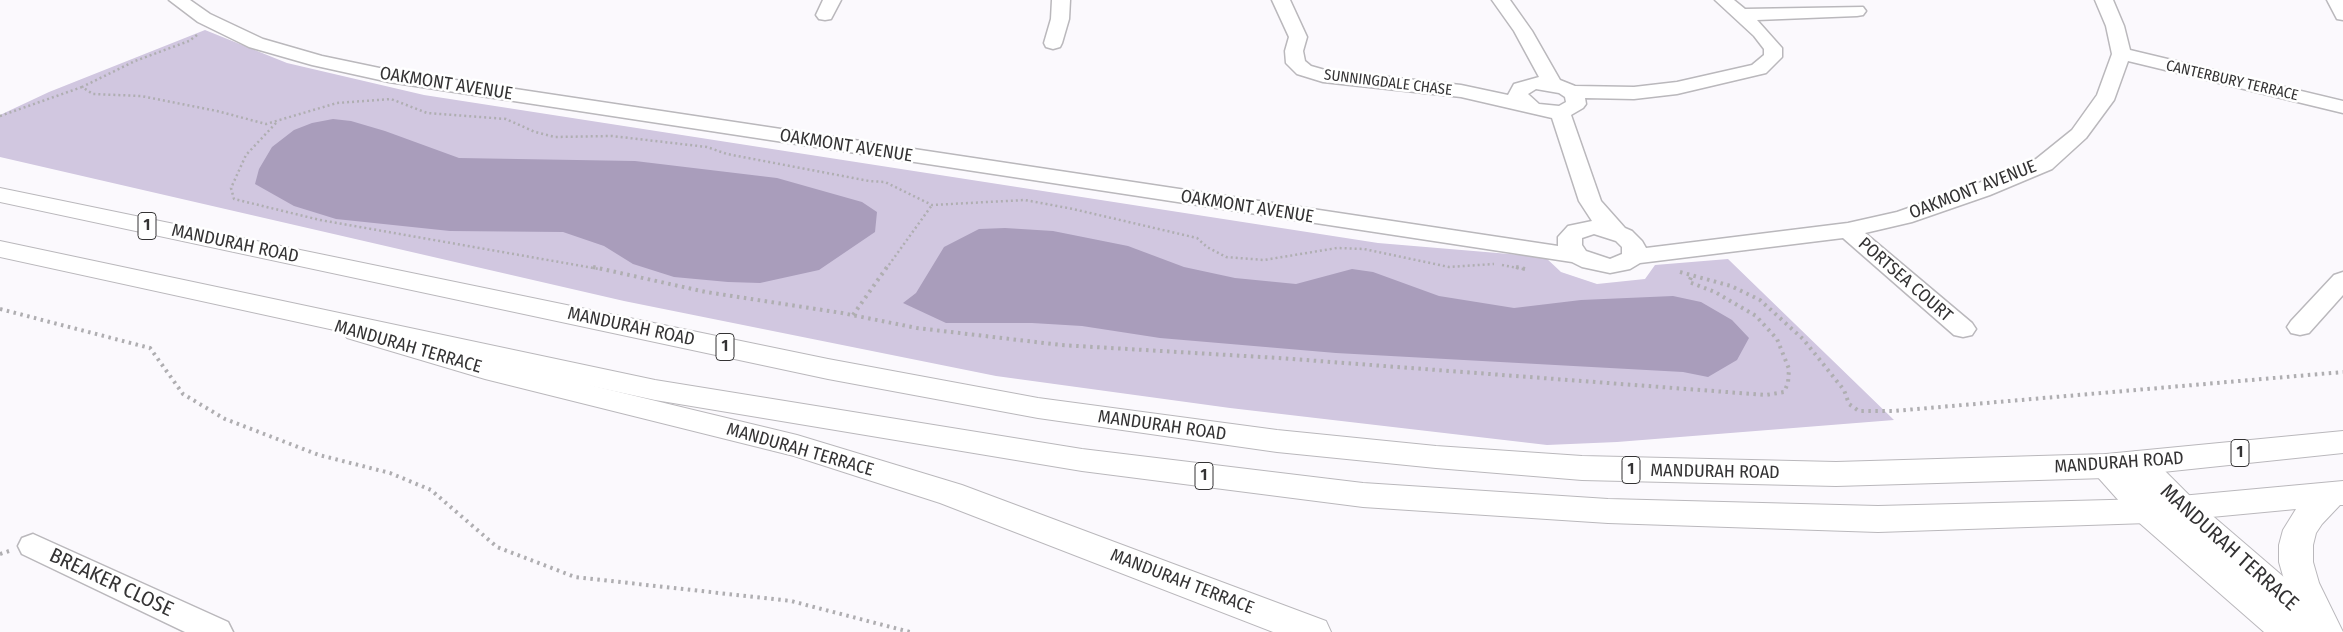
<!DOCTYPE html>
<style>
body{margin:0}
canvas{display:block;background:#fbf9fd}
</style>
<canvas width="2343" height="632"></canvas>
<script>
const ctx = document.querySelector('canvas').getContext('2d');
ctx.lineJoin = 'round';
function fillPath(path, color) { ctx.fillStyle = color; ctx.fill(path, 'evenodd'); }
const shape = rows => new Path2D(rows.map(r => 'M' + r).join(''));
function stroke(path, color, width, dash) { ctx.strokeStyle = color; ctx.lineWidth = width; ctx.lineCap = dash ? 'butt' : 'round'; ctx.setLineDash(dash || []); ctx.stroke(path); }
function write(font, color, halo, rows, align = 'center') {
  ctx.font = font + ' "Fira Sans Condensed",sans-serif'; ctx.lineWidth = 5; ctx.setLineDash([]); ctx.textBaseline = 'middle'; ctx.strokeStyle = halo; ctx.fillStyle = color; for (const [text, x, y, turn = 0] of rows) {
    ctx.save(); ctx.translate(x, y); ctx.rotate((+turn || 0) * Math.PI / 180); ctx.textAlign = isNaN(turn) ? turn : align; if (halo) ctx.strokeText(text, 0, 0); ctx.fillText(text, 0, 0); ctx.restore();
  }
}
const green = shape([
 [205,30,287,63,424,95,1378,243,1545,257,1561,272,1597,284,1645,279,1655,265,1728,259,1894,420,1617,442,1547,445,1230,408,996,376,624,301,0,157,0,115,49,92]
]);
const water = shape([
 [333,119,351,121,385,131,459,158,635,161,777,178,862,202,877,212,875,232,819,270,760,283,728,282,674,277,633,264,604,246,563,232,450,231,336,219,294,206,255,184,259,169,272,147,294,130,312,123],
 [1005,228,1053,231,1128,246,1184,267,1235,278,1296,284,1352,269,1373,272,1439,296,1514,308,1581,300,1673,296,1701,302,1732,320,1749,338,1737,360,1708,377,1683,372,1336,353,1160,338,1082,326,1032,323,946,323,903,303,916,293,944,247,979,229]
]);
const pathFar1 = shape([
 [197,35,189,41,135,61,82,87,93,94,141,96,217,111,266,124,337,103,391,99,427,113,506,119,535,132,555,137,612,136,707,147,727,154,869,181,885,182,932,205,1025,200,1073,209,1197,238,1207,247,1226,257,1264,260,1337,248,1364,249,1449,267,1494,264],
 [0,116,82,87],
 [276,123,246,155,231,188,234,199,320,220,599,269],
 [1502,265,1523,269],
 [886,269,932,205]
]);
const path = shape([
 [593,267,706,292,842,313,917,328,1061,345,1279,358,1766,395,1784,392,1788,383,1789,369,1777,339,1756,316,1715,292,1689,282,1692,275],
 [1516,267,1525,269],
 [1680,272,1731,286,1760,300,1803,339,1844,390,1849,404,1859,411,1894,411,2343,372],
 [0,309,150,348,183,394,225,419,319,455,390,473,431,490,497,547,575,577,791,601,910,632],
 [853,315,887,267],
 [0,554,9,551]
]);
const minor = shape([
 [169,0,190,0,210,14,263,39,322,56,389,70,1558,246,1558,237,1568,226,1592,221,1579,201,1552,118,1461,97,1323,82,1297,74,1286,63,1285,51,1289,37,1272,0,1290,0,1307,37,1303,51,1305,61,1311,66,1325,70,1461,85,1508,95,1514,84,1539,77,1514,31,1492,0,1510,0,1532,31,1560,80,1575,86,1634,87,1677,82,1752,65,1764,55,1764,49,1754,36,1715,0,1734,0,1745,9,1863,7,1866,11,1863,15,1857,16,1757,20,1782,48,1782,57,1766,73,1677,94,1634,99,1585,98,1586,104,1583,108,1571,115,1601,201,1625,228,1632,231,1642,241,1646,248,1848,223,1897,212,1974,185,2036,159,2072,130,2097,95,2112,54,2106,26,2095,0,2113,0,2124,26,2130,50,2343,101,2343,113,2128,61,2114,100,2086,138,2052,169,1990,195,1912,222,1865,233,1972,323,1976,329,1972,335,1963,337,1954,335,1843,238,1640,263,1630,269,1610,273,1582,267,1572,262,389,82,312,65,249,47,198,22,169,0],
 [1536,89,1559,93,1565,97,1566,102,1559,106,1539,104,1528,94,1536,89],
 [1594,234,1616,241,1622,247,1622,254,1610,259,1586,251,1582,245,1582,238,1594,234],
 [823,0,841,0,831,19,825,20,819,19,816,15,823,0],
 [1052,0,1070,0,1069,19,1062,43,1060,47,1053,49,1046,47,1044,43,1051,19,1052,0],
 [2327,0,2343,0,2343,20,2337,19,2327,0],
 [2343,272,2343,295,2309,333,2300,335,2291,333,2287,327,2291,321,2334,275,2343,272],
 [33,534,228,622,233,632,185,632,22,554,18,546,22,538,33,534]
]);
const major = shape([
 [357,323,486,360,797,435,962,485,1326,621,1331,632,1273,632,940,503,794,456,485,379,347,338,343,332,347,326,357,323],
 [2137,451,2148,454,2193,499,2335,621,2340,632,2264,632,2136,520,2095,474,2090,466,2095,458,2106,454,2117,458,2122,463,2126,454,2137,451]
]);
const highway = shape([
 [0,188,828,359,1038,398,1277,430,1436,446,1582,456,1836,462,2106,454,2343,431,2343,453,2106,478,1836,486,1582,480,1436,468,1277,452,1038,418,828,379,0,202,0,188],
 [0,241,655,380,1082,449,1363,483,1608,499,1878,506,2148,499,2343,481,2343,505,2340,505,2322,524,2316,533,2313,545,2313,562,2319,583,2343,632,2307,632,2285,583,2279,562,2279,545,2283,530,2296,509,2148,523,1878,532,1608,523,1363,507,1082,471,655,400,0,257,0,241]
]);
const farStreetnames = [
 ["CANTERBURY TERRACE",2232,81,13],
 ["SUNNINGDALE CHASE",1388,83,7]
];
const shields = [
 [147,226,18],
 [725,347,18],
 [2240,453,18],
 [1631,470,18],
 [1204,476,18]
];
const shieldNames = [
 ["1",147,226],
 ["1",725,347],
 ["1",2240,453],
 ["1",1631,470],
 ["1",1204,476]
];
const streetNames = [
 ["OAKMONT AVENUE",446,84,9],
 ["OAKMONT AVENUE",846,146,9],
 ["OAKMONT AVENUE",1973,190,-21],
 ["OAKMONT AVENUE",1247,207,9],
 ["MANDURAH ROAD",235,244,12],
 ["PORTSEA COURT",1905,280,41],
 ["MANDURAH ROAD",631,327,12],
 ["MANDURAH TERRACE",408,347,16],
 ["MANDURAH ROAD",1162,426,8],
 ["MANDURAH TERRACE",800,450,16],
 ["MANDURAH ROAD",2119,463,-4],
 ["MANDURAH ROAD",1715,472,1],
 ["MANDURAH TERRACE",1182,582,21]
];
const nearStreetnames = [
 ["MANDURAH TERRACE",2229,548,42],
 ["BREAKER CLOSE",111,583,25]
];
fillPath(green, '#d1c7e0');
fillPath(water, '#a99dbb');
stroke(minor, '#bab8bc', 3);
stroke(major, '#bab8bc', 2);
stroke(highway, '#bab8bc', 2);
stroke(pathFar1, '#afaeb1', 2.5, [2, 3]);
stroke(path, '#afaeb1', 4, [2.5, 4.5]);
fillPath(minor, '#fff');
fillPath(major, '#fff');
fillPath(highway, '#fff');
write('15px', '#343334', '#fff', farStreetnames);
for (const [x, y, w] of shields) { const box = new Path2D(); box.roundRect(x - w / 2, y - 13.5, w, 27, 4); ctx.fillStyle = '#fff'; ctx.fill(box); stroke(box, '#343334', 1); }
write('bold 16px', '#343334', null, shieldNames);
write('18px', '#343334', '#fff', streetNames);
write('21px', '#343334', '#fff', nearStreetnames);
</script>
